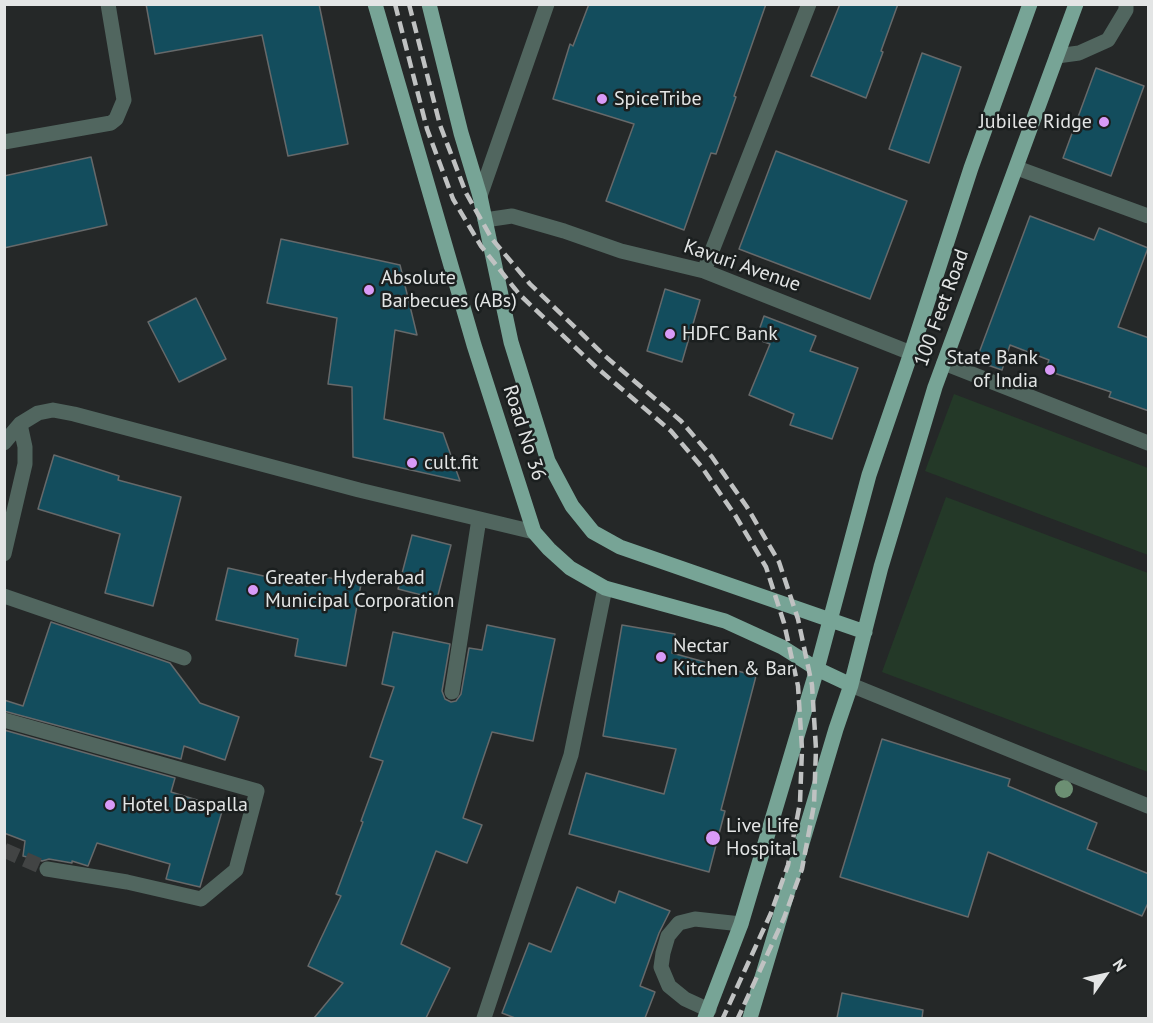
<!DOCTYPE html>
<style>
body{margin:0}
#map{position:relative;width:1153px;height:1023px;overflow:hidden;background:#252828;font-family:"PT Sans",sans-serif}
canvas{display:block}
.frame{position:absolute;inset:0;border:6px solid #e3e5e5;pointer-events:none}
.north{position:absolute;left:1075px;top:945px;width:60px;height:60px;-webkit-text-stroke:4px #1b1f1f;paint-order:stroke;rotate:56deg;font-size:16px;font-weight:700;line-height:24px;text-align:center;color:#e3e5e5}
.north::after{content:'';display:block;margin:auto;width:21px;height:27px;background:#e3e5e5;clip-path:polygon(50% 0,100% 100%,50% 72%,0 100%)}
</style>
<div id="map">
<canvas width="1153" height="1023"></canvas>
<div class="frame"></div>
<div class="north">N</div>
</div>
<script>
const ctx = document.querySelector('canvas').getContext('2d');
ctx.lineJoin = 'round';
function fillPath(path, color) { ctx.fillStyle = color; ctx.fill(path, 'evenodd'); }
const shape = rows => new Path2D(rows.map(r => 'M' + r).join(''));
function stroke(path, color, width, dash) { ctx.strokeStyle = color; ctx.lineWidth = width; ctx.lineCap = dash ? 'butt' : 'round'; ctx.setLineDash(dash || []); ctx.stroke(path); }
function write(font, color, halo, rows, align = 'center') {
  ctx.font = font + ' "PT Sans",sans-serif'; ctx.lineWidth = 5; ctx.setLineDash([]); ctx.textBaseline = 'middle'; ctx.strokeStyle = halo; ctx.fillStyle = color; for (const [text, x, y, turn = 0] of rows) {
    ctx.save(); ctx.translate(x, y); ctx.rotate((+turn || 0) * Math.PI / 180); ctx.textAlign = isNaN(turn) ? turn : align; if (halo) ctx.strokeText(text, 0, 0); ctx.fillText(text, 0, 0); ctx.restore();
  }
}
const green = shape([
 [954,394,1148,468,1148,555,925,471],
 [946,497,1148,573,1148,772,882,672]
]);
const building = shape([
 [146,4,319,4,348,144,288,156,262,35,155,54,146,4],
 [589,4,766,4,734,96,736,97,716,154,711,153,684,230,606,201,634,124,553,99,570,44,573,46,589,4],
 [840,4,898,4,881,51,883,52,866,98,811,76,840,4],
 [922,53,961,67,929,163,889,149,922,53],
 [1096,68,1144,86,1111,176,1063,158,1096,68],
 [776,151,907,201,870,299,739,249,776,151],
 [91,157,107,225,4,248,4,176,91,157],
 [1030,216,1094,240,1099,228,1148,248,1118,327,1149,338,1149,411,1109,397,1111,392,1045,370,1049,360,1010,345,1002,370,976,361,1030,216],
 [281,239,400,265,417,335,395,330,384,419,443,433,460,481,353,457,352,387,328,384,337,318,267,303,281,239],
 [665,289,700,300,682,362,647,351,665,289],
 [196,298,226,359,179,382,148,322,196,298],
 [764,316,816,336,810,351,858,368,832,439,790,425,794,414,749,395,770,344,756,339,764,316],
 [54,455,119,476,118,480,181,497,153,606,105,593,120,534,38,509,54,455],
 [412,535,451,545,437,599,398,589,412,535],
 [228,568,308,586,310,574,361,584,346,666,295,656,298,639,216,620,228,568],
 [51,622,170,663,200,703,239,717,225,760,184,746,181,759,4,711,4,700,23,706,51,622],
 [487,625,555,639,533,741,492,732,463,818,482,825,467,863,436,851,401,944,450,968,426,1018,314,1018,343,983,308,966,341,896,336,894,363,822,361,821,383,761,370,757,394,687,382,684,393,632,450,644,442,691,445,699,451,702,456,701,461,694,469,648,482,650,487,625],
 [622,625,675,634,672,653,756,676,721,810,725,811,709,872,569,834,586,773,664,794,676,749,603,736,622,625],
 [4,730,175,778,171,792,223,808,200,887,166,879,170,864,97,843,88,866,72,861,72,863,49,859,42,861,23,856,25,841,4,833,4,730],
 [882,739,1010,779,1008,786,1097,823,1087,849,1149,874,1149,901,1142,916,988,852,968,917,840,877,882,739],
 [577,887,615,903,619,891,670,911,659,933,640,986,655,992,645,1018,515,1018,502,1013,529,943,551,952,577,887],
 [842,993,923,1010,922,1018,837,1018,842,993]
]);
const minorTunnel = shape([
 [4,850,47,869]
]);
const minor = shape([
 [1057,56,1079,53,1108,40,1126,10,1126,4],
 [4,142,111,123,116,119,124,100,108,4],
 [1017,168,1148,216],
 [480,196,547,4],
 [485,220,512,216,564,231,621,251,704,271,911,353],
 [704,271,809,4],
 [944,363,1148,443],
 [4,443,20,424,38,413,53,410,74,414,359,490,534,532],
 [4,554,25,464,25,447,20,424],
 [4,596,184,658],
 [851,685,1148,806],
 [452,692,479,519],
 [4,720,257,791,236,870,201,899,127,882,47,869],
 [709,1010,685,999,669,986,661,967,663,953,668,936,679,923,695,919,741,924],
 [484,1018,571,755,605,588]
]);
const major = shape([
 [375,4,474,345,534,532,549,549,570,568,605,588,725,621,782,647,817,669,851,685],
 [429,4,461,133,480,196,511,342,548,461,572,506,593,532,620,547,865,632],
 [705,1018,741,924,817,669,869,475,911,353,971,168,1030,4],
 [750,1018,836,729,851,685,881,567,935,387,1076,4]
]);
const rail = shape([
 [395,4,427,129,453,199,481,246,519,294,596,367,671,431,701,466,735,515,766,567,784,623,798,686,802,749,800,803,788,865,771,913,723,1018],
 [409,4,440,125,466,193,492,239,530,284,605,356,681,421,712,457,747,507,779,562,798,619,812,685,816,749,814,805,802,869,784,918,738,1018]
]);
const trees = [
 [1064,789]
];
const markers = [
 [602,99,6,"#d99af7"],
 [1104,122,6,"#d99af7"],
 [369,290,6,"#d99af7"],
 [670,334,6,"#d99af7"],
 [1050,370,6,"#d99af7"],
 [412,463,6,"#d99af7"],
 [253,590,6,"#d99af7"],
 [661,657,6,"#d99af7"],
 [110,805,6,"#d99af7"],
 [713,838,8,"#d99af7"]
];
const poiNames = [
 ["SpiceTribe",614,99],
 ["Jubilee Ridge",1092,122,"right"],
 ["Absolute",381,278],
 ["Barbecues (ABs)",381,301],
 ["HDFC Bank",682,334],
 ["State Bank",1038,358,"right"],
 ["of India",1038,381,"right"],
 ["cult.fit",424,463],
 ["Greater Hyderabad",265,578],
 ["Municipal Corporation",265,601],
 ["Nectar",673,646],
 ["Kitchen & Bar",673,669],
 ["Hotel Daspalla",122,805],
 ["Live Life",726,826],
 ["Hospital",726,849]
];
const streetNames = [
 ["Kavuri Avenue",742,266,19],
 ["100 Feet Road",942,308,-70],
 ["Road No 36",524,433,72]
];
fillPath(green, '#243928');
fillPath(building, '#134d5d');
stroke(building, '#66696a', 1.5);
stroke(minorTunnel, '#424444', 15, [15, 8]);
stroke(minor, '#51665f', 15);
stroke(major, '#77a496', 15);
stroke(rail, '#c0c2c2', 4.5, [12, 6]);
ctx.fillStyle = '#6c8f73';
for (const [x, y] of trees) { ctx.beginPath(); ctx.arc(x, y, 9, 0, 2 * Math.PI); ctx.fill(); }
for (const [x, y, r, color] of markers) { const dot = new Path2D(); dot.arc(x, y, r, 0, 2 * Math.PI); ctx.fillStyle = color; ctx.fill(dot); stroke(dot, '#1b1f1f', 2); }
write('20px', '#e3e5e5', '#1b1f1f', poiNames, 'left');
write('20px', '#e3e5e5', '#1b1f1f', streetNames);
</script>
